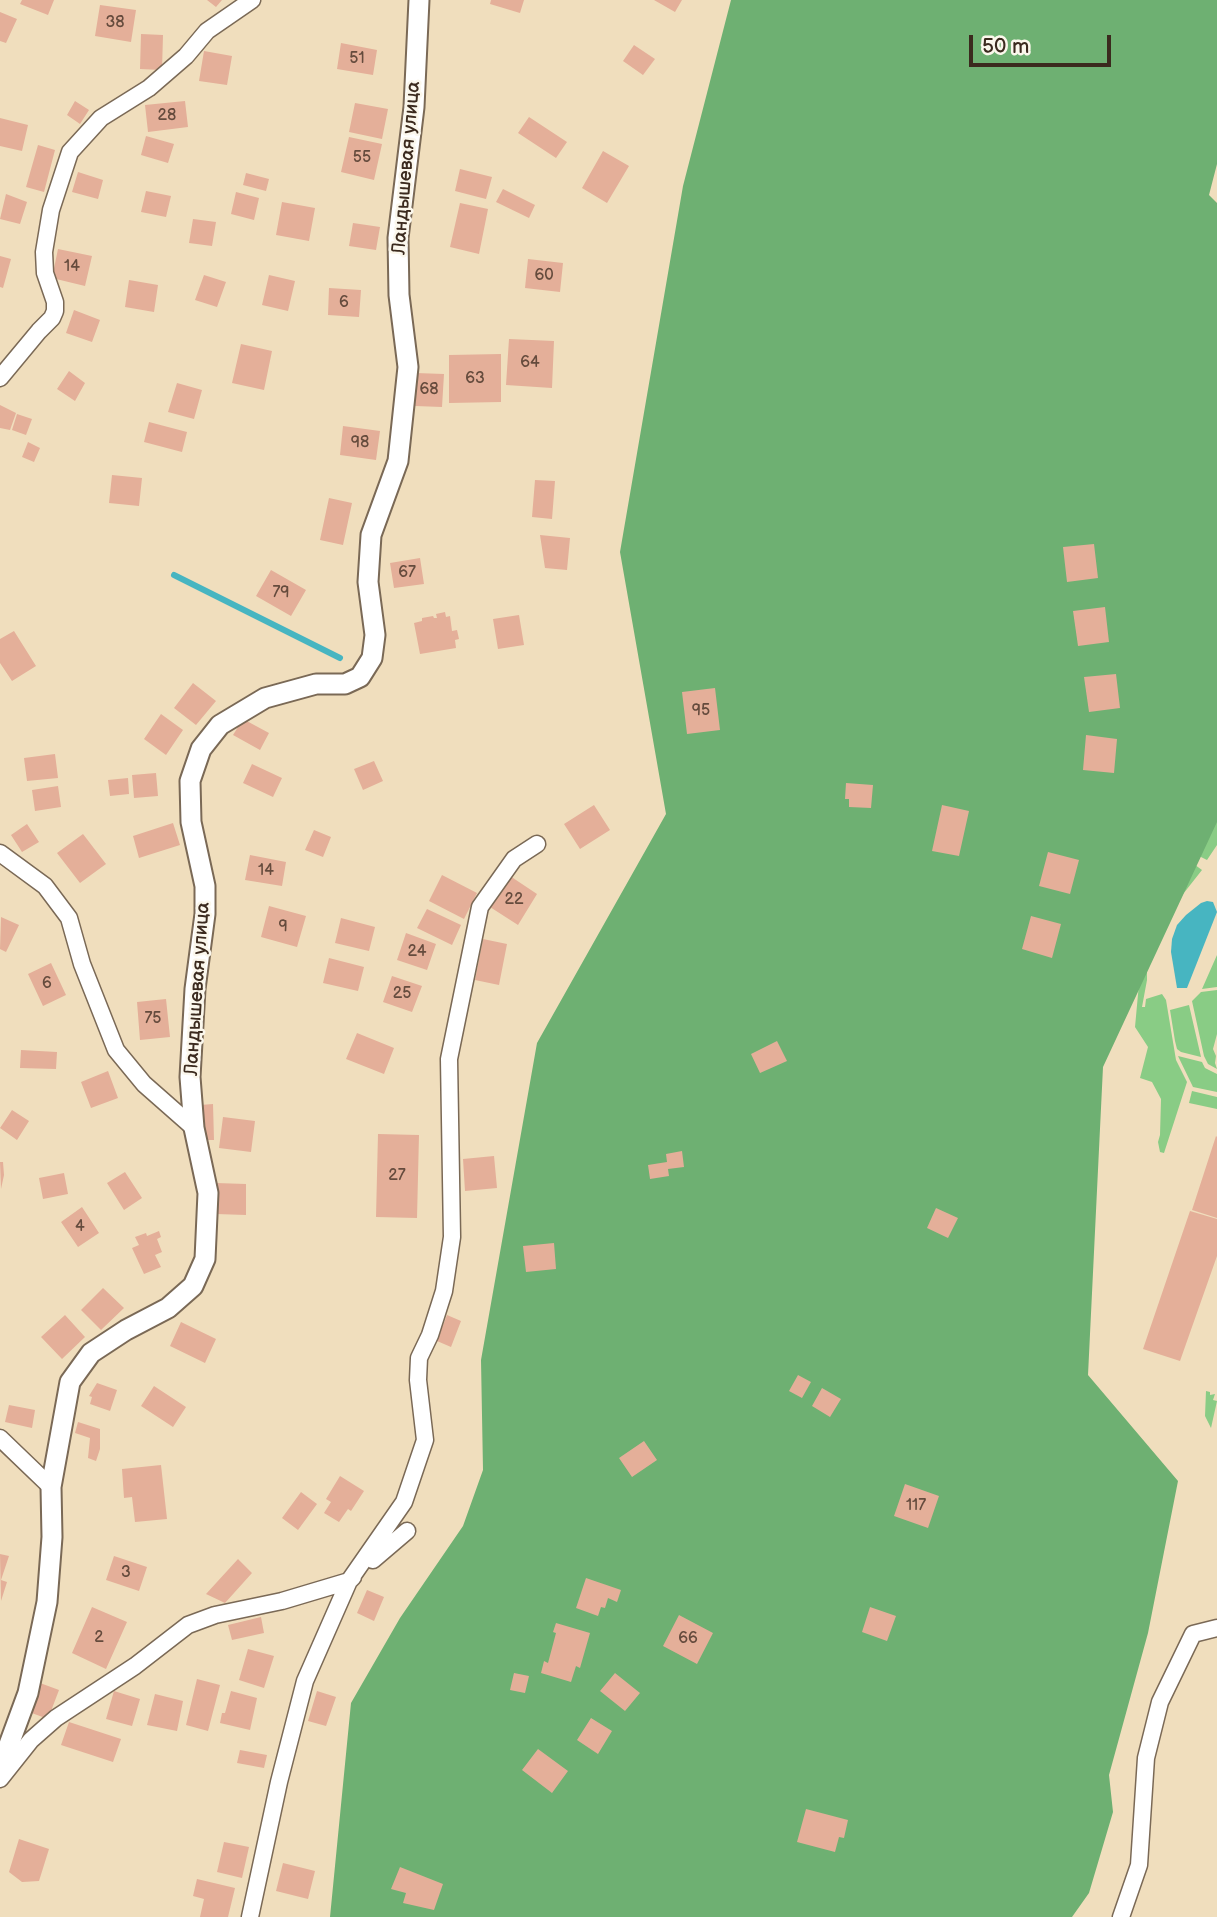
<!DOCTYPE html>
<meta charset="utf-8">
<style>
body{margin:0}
#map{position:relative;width:1217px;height:1917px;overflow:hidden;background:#f0debd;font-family:"Balsamiq Sans",sans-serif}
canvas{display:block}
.scale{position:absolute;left:969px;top:35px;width:142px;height:32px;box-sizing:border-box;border:4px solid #3b2a1e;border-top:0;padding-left:9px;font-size:21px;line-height:24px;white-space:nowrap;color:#3b2a1e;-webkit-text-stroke:5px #fbf7ec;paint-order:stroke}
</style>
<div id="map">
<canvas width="1217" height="1917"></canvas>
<div class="scale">50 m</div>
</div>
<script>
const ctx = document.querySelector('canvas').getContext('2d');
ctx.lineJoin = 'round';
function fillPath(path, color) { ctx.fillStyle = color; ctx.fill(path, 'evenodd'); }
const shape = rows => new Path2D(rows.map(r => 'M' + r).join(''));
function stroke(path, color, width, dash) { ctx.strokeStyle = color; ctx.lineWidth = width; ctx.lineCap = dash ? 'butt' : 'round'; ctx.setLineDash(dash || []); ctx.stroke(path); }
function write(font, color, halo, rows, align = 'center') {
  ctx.font = font + ' "Balsamiq Sans",sans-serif'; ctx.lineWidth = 5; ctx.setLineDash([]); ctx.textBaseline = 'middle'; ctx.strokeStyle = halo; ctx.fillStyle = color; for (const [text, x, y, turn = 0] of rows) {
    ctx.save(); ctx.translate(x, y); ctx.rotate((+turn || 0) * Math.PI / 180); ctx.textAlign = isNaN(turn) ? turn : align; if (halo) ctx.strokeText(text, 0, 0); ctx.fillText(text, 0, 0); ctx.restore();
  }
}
const green = shape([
 [1217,814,1217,845,1207,860,1195,854,1191,862,1202,870,1161,922,1150,944,1147,962,1147,980,1142,1007,1145,1007,1146,999,1162,994,1166,1000,1176,1060,1187,1082,1164,1153,1160,1152,1158,1142,1160,1135,1161,1099,1152,1082,1140,1078,1148,1047,1135,1027,1141,962,1136,951,1134,930,1143,912,1158,900,1186,848,1204,823],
 [1217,953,1217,987,1202,989,1217,955],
 [1217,990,1217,1034,1213,1049,1216,1056,1215,1063,1217,1069,1208,1064,1204,1056,1192,1001,1201,992],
 [1189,1005,1201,1057,1181,1052,1177,1049,1175,1041,1170,1010],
 [1178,1056,1202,1062,1205,1068,1217,1074,1217,1092,1193,1087],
 [1192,1091,1217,1097,1217,1109,1189,1103],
 [1206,1391,1210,1392,1210,1395,1215,1394,1213,1400,1217,1401,1211,1428,1205,1416]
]);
const forest = shape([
 [731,0,1217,0,1217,164,1209,195,1217,203,1217,822,1103,1067,1088,1375,1178,1481,1148,1633,1109,1775,1113,1812,1089,1893,1072,1917,330,1917,351,1703,400,1618,463,1526,483,1470,481,1360,537,1043,666,814,620,552,683,186]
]);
const water = shape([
 [1207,901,1213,902,1217,912,1187,988,1177,988,1171,952,1172,939,1177,925,1186,915,1201,903]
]);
const stream = shape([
 [174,575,340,658]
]);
const building = shape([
 [22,0,54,0,48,15,20,4],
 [207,0,222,0,216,7],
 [491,0,524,0,520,13,490,4],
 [654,0,682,0,675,12],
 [100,5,136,10,131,42,95,36],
 [0,12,17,19,6,43,0,41],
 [141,34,163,35,162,70,140,69],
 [341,43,377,50,373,75,337,69],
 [634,45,655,59,643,75,623,61],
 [204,51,232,56,227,85,199,81],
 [75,101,89,110,80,124,67,115],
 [185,101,188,127,148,132,145,105],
 [355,103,388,109,382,139,349,132],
 [529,117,567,142,556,158,518,133],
 [0,118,28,125,22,151,0,146],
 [146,136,174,144,168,163,141,155],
 [349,137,382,144,374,180,341,172],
 [38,145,55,150,44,192,26,187],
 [603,151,629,166,607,203,582,188],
 [460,169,492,177,486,199,455,191],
 [78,172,103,180,98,199,72,192],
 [246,173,269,179,266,191,243,185],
 [503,189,535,205,529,218,496,202],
 [146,191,171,196,166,217,141,212],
 [236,192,259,198,254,220,231,214],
 [6,194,27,202,20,224,0,219],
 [282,202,315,208,309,241,276,235],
 [460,203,488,209,479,254,450,247],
 [193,219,216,222,212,246,189,243],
 [353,223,380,227,376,250,349,246],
 [58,249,92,256,85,286,52,278],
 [0,256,11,259,3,288,0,287],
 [528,259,563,263,560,292,525,288],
 [204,275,226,282,217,307,195,300],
 [269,275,295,281,288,311,262,305],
 [129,280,158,285,154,312,125,307],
 [329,288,361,290,359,317,328,315],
 [74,310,100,320,92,342,66,333],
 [509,339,554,341,552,388,506,385],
 [241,344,272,351,264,390,232,383],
 [501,354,501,402,449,403,449,355],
 [69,371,85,383,75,401,57,389],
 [416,373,444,374,442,407,415,406],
 [177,383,202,390,194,419,168,412],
 [0,405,16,413,10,430,0,428],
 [17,414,32,419,26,435,12,430],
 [149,422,187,432,182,452,144,442],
 [343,426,380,431,376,460,340,455],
 [28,442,40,448,34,462,22,457],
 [112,475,142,478,139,506,109,503],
 [535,480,555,481,552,519,532,517],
 [329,498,352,503,343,545,320,540],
 [540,535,570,538,567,570,545,568],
 [1094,544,1098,578,1067,582,1063,547],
 [420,558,424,584,394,588,390,563],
 [271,570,306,590,291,616,256,596],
 [1105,607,1109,642,1078,646,1073,611],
 [445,612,446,617,450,616,452,631,457,630,459,639,455,640,456,648,420,654,414,623,422,621,422,618,433,616,434,618,437,618,436,614],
 [519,615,524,645,498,649,493,619],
 [14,631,36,666,12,681,0,663,0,639],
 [1116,674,1120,708,1089,712,1084,677],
 [193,683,216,701,196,725,174,708],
 [715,688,720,730,687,734,682,692],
 [161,714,183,730,166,755,144,739],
 [243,719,269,733,260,750,233,735],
 [1086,735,1117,739,1114,773,1083,770],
 [55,754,58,778,27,781,24,758],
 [374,761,383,781,363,790,354,769],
 [252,764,282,778,273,797,243,783],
 [156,773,158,796,134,798,132,775],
 [128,778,129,794,110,796,108,780],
 [846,783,873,785,871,808,849,807,849,799,845,799],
 [58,786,61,807,35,811,32,790],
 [594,805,610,830,580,849,564,824],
 [942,805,969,811,959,856,932,851],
 [173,823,180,845,139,858,133,836],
 [27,824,39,842,22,852,11,835],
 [314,830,331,837,323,857,305,850],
 [83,834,106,864,80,883,57,853],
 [1048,852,1079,860,1070,894,1039,886],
 [250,855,286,862,282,886,245,880],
 [442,875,477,893,464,919,429,901],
 [510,876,537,894,518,925,490,907],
 [269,906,306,916,297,947,261,937],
 [427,909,461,925,452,945,417,928],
 [1031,916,1061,924,1052,958,1022,949],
 [1,917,19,925,6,952,0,949],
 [341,918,375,927,369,951,335,943],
 [406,933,436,944,427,970,397,960],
 [483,939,507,944,499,985,475,980],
 [329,958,364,967,358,991,323,983],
 [51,963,66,995,43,1006,28,974],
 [392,976,422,986,412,1012,383,1002],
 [166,999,170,1037,140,1040,137,1002],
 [357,1033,394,1048,384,1074,346,1059],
 [777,1041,787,1061,760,1073,751,1054],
 [21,1050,57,1052,56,1069,20,1068],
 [108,1071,118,1098,91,1108,81,1082],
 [213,1104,214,1140,201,1140,200,1105],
 [12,1110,29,1121,17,1140,0,1128],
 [223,1117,255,1121,251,1152,219,1148],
 [378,1134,419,1135,417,1218,376,1217],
 [1216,1136,1217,1137,1217,1218,1192,1210],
 [682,1151,684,1167,668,1169,669,1176,650,1179,648,1165,667,1162,666,1154],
 [494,1156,497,1188,465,1191,463,1159],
 [0,1162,3,1162,4,1175,1,1189],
 [125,1172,142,1198,124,1210,107,1183],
 [64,1173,68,1194,43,1199,39,1178],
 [216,1183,246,1184,246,1215,216,1214],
 [82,1207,99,1233,78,1247,61,1222],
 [936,1208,958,1218,948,1238,927,1228],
 [1190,1211,1217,1219,1217,1256,1180,1361,1143,1349],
 [159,1231,161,1237,157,1239,162,1252,155,1255,161,1267,144,1274,132,1248,139,1245,135,1237,146,1233,147,1236],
 [554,1243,556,1269,526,1272,523,1246],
 [103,1288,124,1308,101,1330,81,1310],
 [65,1315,85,1337,62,1359,41,1337],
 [447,1315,461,1321,451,1347,437,1341],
 [181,1322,216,1339,205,1363,170,1346],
 [798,1375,811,1382,802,1398,789,1391],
 [97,1383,117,1390,110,1411,90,1404,92,1397,89,1396],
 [154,1386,186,1407,173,1427,141,1406],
 [822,1388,841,1399,830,1417,812,1406],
 [9,1405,35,1410,32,1428,5,1422],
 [78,1422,100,1429,100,1449,96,1461,88,1458,90,1438,75,1433],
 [644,1441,657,1460,632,1477,619,1458],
 [161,1465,167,1519,135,1522,132,1497,124,1498,122,1469],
 [340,1476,364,1491,351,1511,348,1509,339,1522,324,1513,331,1502,326,1499],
 [905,1484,939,1496,928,1528,894,1516],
 [301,1492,317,1504,298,1530,282,1518],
 [0,1554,9,1556,1,1580,7,1582,1,1601],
 [114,1556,147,1567,139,1591,106,1580],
 [238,1559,252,1573,225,1603,206,1594],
 [586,1578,621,1590,617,1602,608,1598,605,1608,601,1607,598,1616,576,1608],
 [367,1590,384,1597,374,1621,357,1613],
 [92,1607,127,1622,106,1669,72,1653],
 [870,1607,896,1616,887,1641,862,1632],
 [679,1615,713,1633,697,1664,663,1646],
 [261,1617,264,1633,232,1640,228,1625],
 [556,1623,590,1633,580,1668,576,1666,571,1682,541,1673,544,1661,548,1663,556,1633,553,1632],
 [248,1649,274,1656,264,1688,239,1680],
 [514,1673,529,1676,525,1693,510,1690],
 [615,1673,640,1693,625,1711,600,1691],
 [197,1679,220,1685,208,1731,186,1725],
 [40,1683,59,1690,48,1719,29,1712],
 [114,1691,140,1699,132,1726,106,1719],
 [231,1691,257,1698,250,1730,220,1723,222,1713,225,1713],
 [317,1691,336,1697,326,1726,308,1721],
 [155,1694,183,1701,177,1731,147,1725],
 [591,1718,612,1731,598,1754,577,1740],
 [69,1722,121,1739,113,1762,61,1745],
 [538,1749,568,1771,552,1793,522,1770],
 [240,1750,267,1755,264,1768,237,1763],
 [806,1809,848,1820,844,1838,839,1837,835,1852,797,1842],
 [19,1839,49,1849,39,1881,22,1882,9,1872],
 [224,1842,249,1847,242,1878,217,1872],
 [283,1863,315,1871,308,1899,276,1891],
 [400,1867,443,1884,434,1910,403,1903,406,1893,391,1889],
 [197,1879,235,1888,228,1917,200,1917,204,1899,193,1896]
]);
const minor = shape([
 [0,378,39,331,52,318,55,311,55,302,45,273,44,252,51,210,70,152,101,118,149,88,186,56,207,31,252,0],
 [0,853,45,886,69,918,82,964,116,1050,144,1084,194,1128],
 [0,1438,51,1487],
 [373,1560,407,1531],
 [0,1779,31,1740,56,1718,135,1666,188,1625,215,1615,282,1601,349,1581,404,1502,425,1440,418,1380,419,1358,430,1335,444,1291,452,1237,449,1059,480,907,514,859,537,844],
 [250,1917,279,1782,305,1681,349,1581,353,1577],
 [1121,1917,1139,1865,1146,1758,1160,1702,1193,1634,1217,1628]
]);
const tertiary = shape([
 [0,1769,28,1693,47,1602,52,1537,51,1487,70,1382,91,1353,126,1330,168,1308,193,1286,205,1259,208,1193,194,1128,190,1077,195,989,205,914,205,886,191,822,190,781,201,749,220,725,265,698,316,684,345,684,360,677,372,658,375,635,368,582,371,535,398,461,408,367,399,295,398,238,414,107,419,0]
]);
const numberNames = [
 ["38",115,23],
 ["51",357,59],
 ["28",167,116],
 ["55",362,158],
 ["14",72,267],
 ["60",544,276],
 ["6",344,303],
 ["64",530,363],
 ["63",475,379],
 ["68",429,390],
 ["98",360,443],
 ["67",407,573],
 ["79",281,593],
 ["95",701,711],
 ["14",266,871],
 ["22",514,900],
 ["9",283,927],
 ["24",417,952],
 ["6",47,984],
 ["25",402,994],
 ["75",153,1019],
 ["27",397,1176],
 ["4",80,1227],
 ["117",916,1506],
 ["3",126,1573],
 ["2",99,1638],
 ["66",688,1639]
];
const streetNames = [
 ["Ландышевая улица",407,168,-85],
 ["Ландышевая улица",198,989,-86]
];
fillPath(green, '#89cc85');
fillPath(forest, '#6eb072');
fillPath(water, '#47b5c1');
stroke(stream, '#47b5c1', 6);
fillPath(building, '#e4af99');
stroke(minor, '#7a6956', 19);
stroke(tertiary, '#7a6956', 23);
stroke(minor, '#fff', 16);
stroke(tertiary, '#fff', 19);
write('16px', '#654b3d', null, numberNames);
write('19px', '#3b2a1e', '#fbf7ec', streetNames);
</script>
